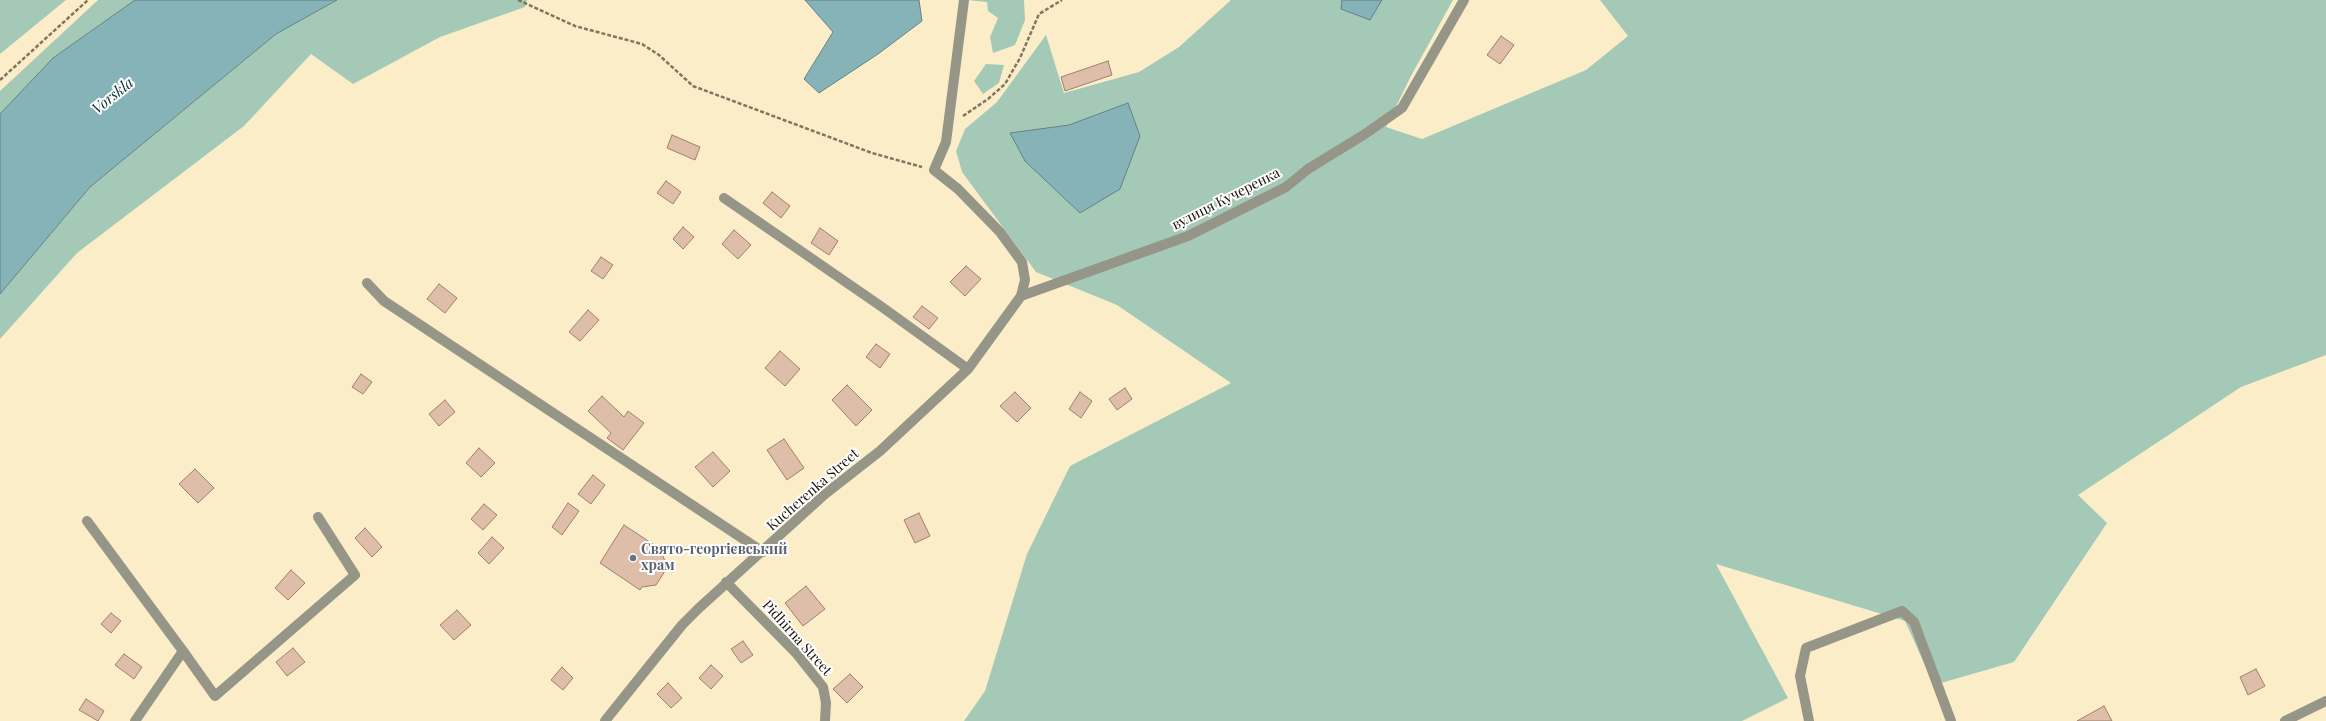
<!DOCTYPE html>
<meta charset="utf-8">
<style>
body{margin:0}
canvas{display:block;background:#fcedc9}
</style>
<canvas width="2326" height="721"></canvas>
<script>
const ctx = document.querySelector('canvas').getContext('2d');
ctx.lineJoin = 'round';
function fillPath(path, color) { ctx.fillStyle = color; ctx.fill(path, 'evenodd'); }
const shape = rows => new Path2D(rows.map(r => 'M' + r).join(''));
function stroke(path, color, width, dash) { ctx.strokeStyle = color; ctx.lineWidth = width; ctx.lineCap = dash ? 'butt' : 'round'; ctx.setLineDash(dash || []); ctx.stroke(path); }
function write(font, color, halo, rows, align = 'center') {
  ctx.font = font + ' "Playfair Display",serif'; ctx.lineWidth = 4; ctx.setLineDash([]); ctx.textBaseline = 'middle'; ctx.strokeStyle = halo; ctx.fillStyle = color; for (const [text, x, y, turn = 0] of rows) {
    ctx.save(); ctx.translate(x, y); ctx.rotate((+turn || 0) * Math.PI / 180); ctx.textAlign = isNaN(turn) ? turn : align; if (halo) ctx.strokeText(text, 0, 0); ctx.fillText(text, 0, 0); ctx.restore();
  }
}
const forest = shape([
 [0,0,66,0,0,54],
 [98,0,135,0,53,58,0,114,0,91],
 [337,0,527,0,525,7,440,37,353,84,311,54,244,126,77,253,0,339,0,294,90,187,276,34],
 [967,0,1024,0,1025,20,1015,45,993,53,990,37,998,18,988,11,987,2],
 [1231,0,1453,0,1411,76,1386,127,1422,139,1586,70,1628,36,1600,0,2326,0,2326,355,2241,387,2078,495,2107,523,2014,662,1934,685,1905,621,1716,564,1788,698,1742,721,964,721,985,691,1027,554,1070,466,1231,383,1117,305,1036,272,962,172,956,151,965,129,997,102,1046,35,1064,93,1139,72,1179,47],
 [986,64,1004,65,999,83,983,94,974,81]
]);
const water = shape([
 [135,0,337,0,276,34,90,187,0,294,0,114,53,58,135,0],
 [805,0,919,0,922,21,878,54,819,93,804,79,833,32,805,0],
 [1342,0,1382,0,1370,20,1341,9,1342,0],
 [1128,103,1140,136,1120,189,1080,213,1025,161,1010,133,1069,125,1128,103]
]);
const building = shape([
 [1501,36,1514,45,1500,64,1487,55,1501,36],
 [1108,61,1112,75,1065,91,1061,77,1108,61],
 [672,135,700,147,695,160,667,148,672,135],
 [666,181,681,192,673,204,657,193,666,181],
 [772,192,790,206,781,218,763,203,772,192],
 [683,227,694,237,683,249,673,239,683,227],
 [820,228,838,241,829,255,811,243,820,228],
 [734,230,751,245,738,259,722,244,734,230],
 [601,257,613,265,603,279,591,271,601,257],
 [966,266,981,279,965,296,950,282,966,266],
 [439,284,457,298,445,313,427,299,439,284],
 [922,306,938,318,929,329,913,317,922,306],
 [588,310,599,320,580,341,569,332,588,310],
 [876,344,890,354,880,368,866,357,876,344],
 [780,351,800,369,785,386,765,368,780,351],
 [361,374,372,382,363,394,352,387,361,374],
 [847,385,872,410,856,426,832,400,847,385],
 [1125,388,1132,399,1117,410,1109,399,1125,388],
 [1015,392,1031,408,1017,422,1000,406,1015,392],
 [1080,392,1092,401,1081,418,1069,409,1080,392],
 [602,396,624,417,628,411,644,423,623,450,607,438,611,433,588,411,602,396],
 [445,400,455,412,439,426,429,414,445,400],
 [784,439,804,468,787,480,767,450,784,439],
 [479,448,495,463,481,477,466,463,479,448],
 [713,452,730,471,713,487,695,467,713,452],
 [195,469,214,488,198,503,179,484,195,469],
 [593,475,605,485,591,504,578,494,593,475],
 [568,503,579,511,562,535,552,527,568,503],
 [484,504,497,515,483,530,471,519,484,504],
 [919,513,930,536,915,543,904,520,919,513],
 [624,525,665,552,663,556,666,564,665,571,656,585,642,587,640,590,600,563,624,525],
 [365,528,382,547,372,557,355,538,365,528],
 [492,537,504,548,489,564,478,553,492,537],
 [291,570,305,583,288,600,275,588,291,570],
 [806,586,825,609,803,626,785,603,806,586],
 [457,610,471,625,454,640,440,625,457,610],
 [111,613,121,621,111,633,101,624,111,613],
 [743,641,753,655,741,663,731,649,743,641],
 [293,648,305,662,287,676,276,662,293,648],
 [124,654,142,667,134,679,115,665,124,654],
 [711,665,723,676,711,689,699,678,711,665],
 [562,667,573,678,563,690,551,680,562,667],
 [2256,669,2265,686,2248,695,2240,677,2256,669],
 [850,674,863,687,847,703,833,689,850,674],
 [668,683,682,698,671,708,657,694,668,683],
 [86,699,104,711,98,721,79,710,86,699],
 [2104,706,2112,721,2077,721,2104,706]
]);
const path = shape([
 [518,0,575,26,642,44,659,55,693,86,872,153,922,167],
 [0,80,88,0],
 [963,116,988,99,1005,84,1020,58,1039,14,1062,0]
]);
const minor = shape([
 [964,0,946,142,934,170,958,189,1000,232,1022,262,1025,280,1021,296],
 [724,198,882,307,968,369],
 [367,283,384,301,763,552],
 [87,521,183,651],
 [726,582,796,653,823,687,826,703,825,721],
 [135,721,183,651,215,696,355,575,318,517],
 [605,721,682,625,699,608,825,494,880,451,968,369,1021,296,1188,236,1286,187,1308,169,1365,134,1402,108,1464,0],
 [1809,721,1800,676,1806,648,1902,611,1914,622,1951,721],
 [2285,721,2326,701]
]);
const markers = [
 [633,558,4,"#6b7280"]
];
const streetNames = [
 ["вулиця Кучеренка",1226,199,-27],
 ["Kucherenka Street",813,490,-41],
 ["Pidhirna Street",797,638,48]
];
const worshipNames = [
 ["Свято-георгієвський",641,550],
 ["храм",641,566]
];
const waterNames = [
 ["Vorskla",113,96,-39]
];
fillPath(forest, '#a4cab7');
fillPath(water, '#86b3b7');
stroke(water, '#658282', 1);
fillPath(building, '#debea8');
stroke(building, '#9f806b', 1);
stroke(path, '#80765f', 2.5, [4, 2]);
stroke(minor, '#959687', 10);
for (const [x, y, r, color] of markers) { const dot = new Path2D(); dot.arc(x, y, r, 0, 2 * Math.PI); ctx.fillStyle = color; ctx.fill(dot); stroke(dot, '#fff', 1.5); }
write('14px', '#171105', '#fff', streetNames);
write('bold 14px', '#5b616d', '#fff', worshipNames, 'left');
write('italic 15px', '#053237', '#fff', waterNames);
</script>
